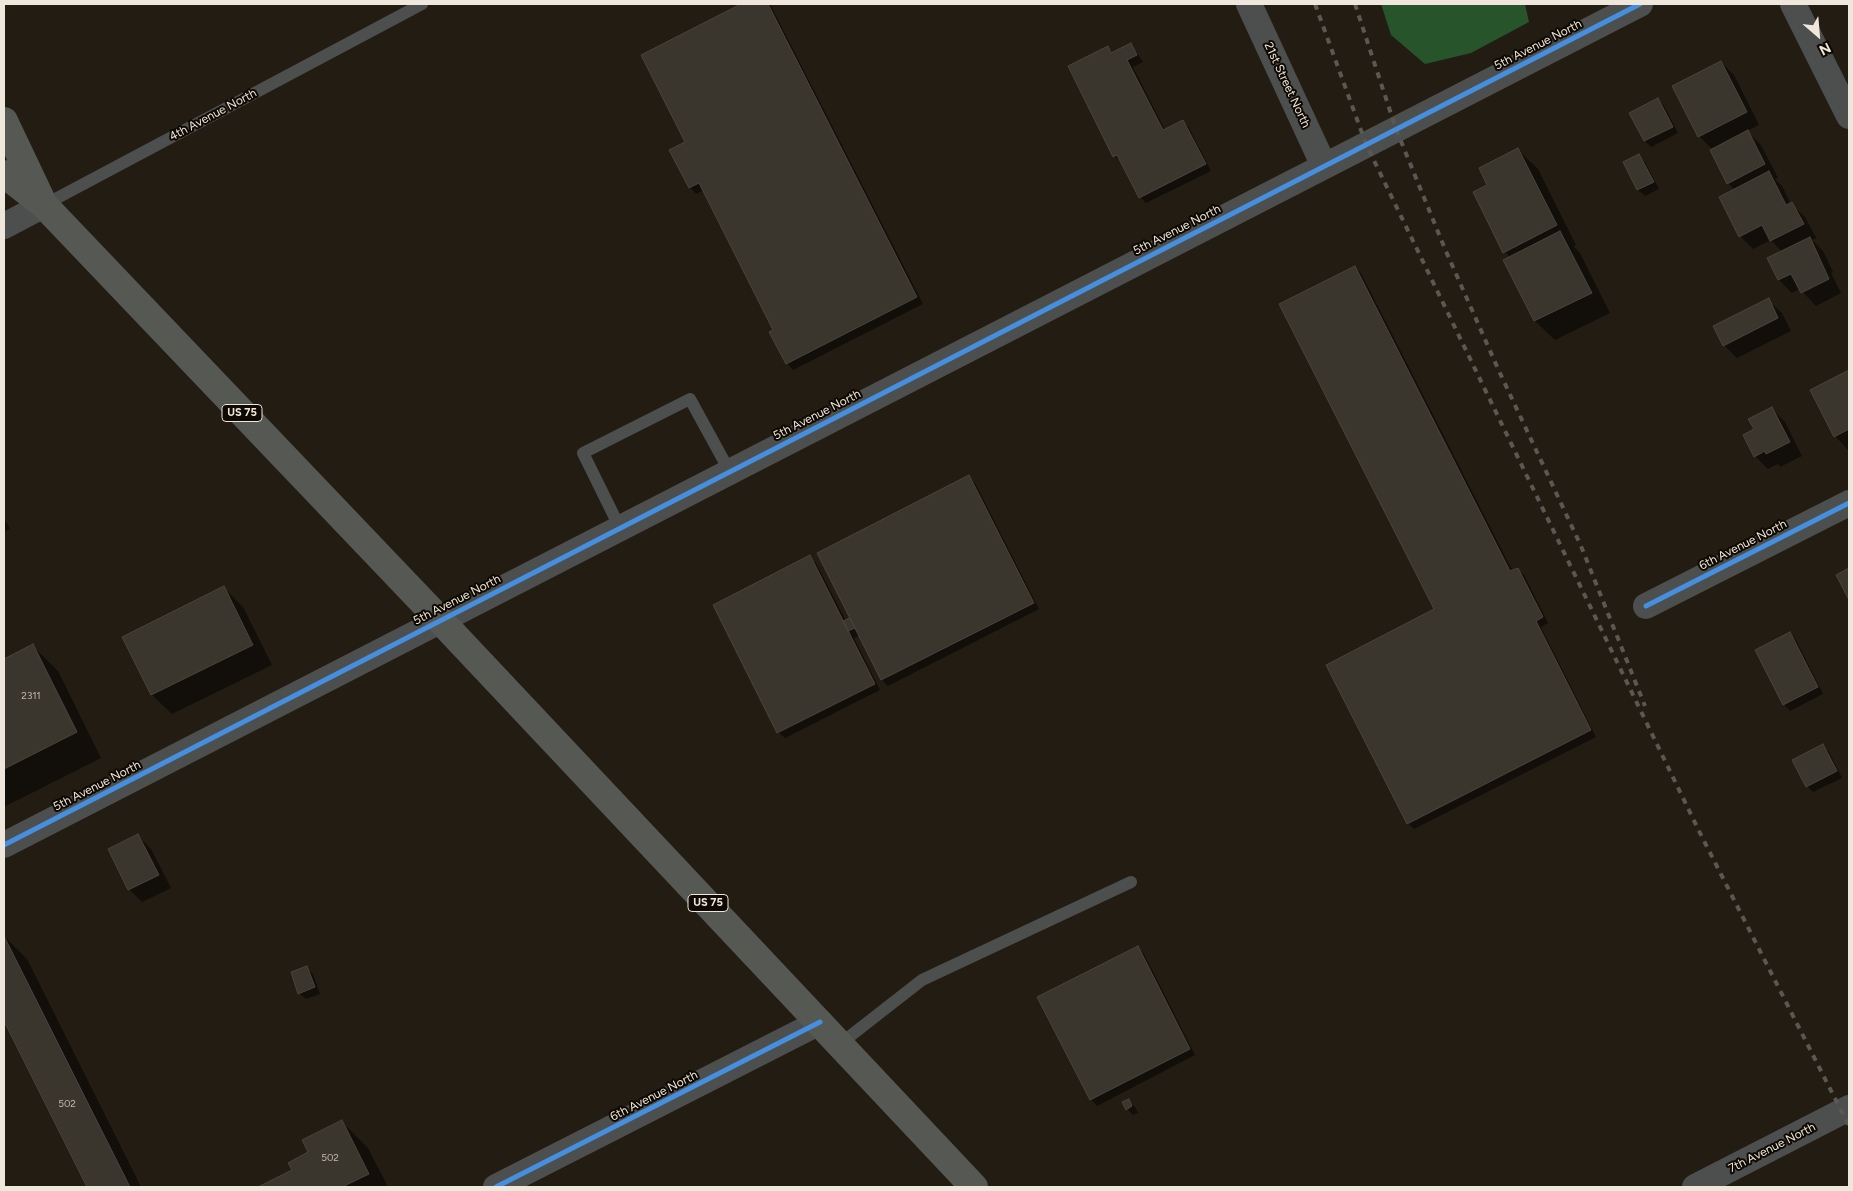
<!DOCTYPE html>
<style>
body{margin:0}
#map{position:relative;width:1853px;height:1191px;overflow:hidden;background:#221c12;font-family:Figtree,sans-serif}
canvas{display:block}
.frame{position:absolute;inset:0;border:5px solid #efe7db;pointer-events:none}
.north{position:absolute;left:1793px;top:10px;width:50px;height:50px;-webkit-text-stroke:4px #0e0903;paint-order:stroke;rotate:153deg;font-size:14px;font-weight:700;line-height:20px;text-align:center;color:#efe7db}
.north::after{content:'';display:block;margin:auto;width:18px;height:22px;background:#efe7db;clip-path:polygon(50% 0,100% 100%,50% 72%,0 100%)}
</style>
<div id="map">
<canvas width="1853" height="1191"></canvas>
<div class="frame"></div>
<div class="north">N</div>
</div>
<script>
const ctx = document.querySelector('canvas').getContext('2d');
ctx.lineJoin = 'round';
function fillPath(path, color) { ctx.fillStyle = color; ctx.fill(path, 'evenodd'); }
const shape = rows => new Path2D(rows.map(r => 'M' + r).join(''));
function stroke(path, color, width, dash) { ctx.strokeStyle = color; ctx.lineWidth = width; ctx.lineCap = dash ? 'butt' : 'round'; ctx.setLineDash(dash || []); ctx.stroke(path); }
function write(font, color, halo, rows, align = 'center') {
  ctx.font = font + ' Figtree,sans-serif'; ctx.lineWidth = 4; ctx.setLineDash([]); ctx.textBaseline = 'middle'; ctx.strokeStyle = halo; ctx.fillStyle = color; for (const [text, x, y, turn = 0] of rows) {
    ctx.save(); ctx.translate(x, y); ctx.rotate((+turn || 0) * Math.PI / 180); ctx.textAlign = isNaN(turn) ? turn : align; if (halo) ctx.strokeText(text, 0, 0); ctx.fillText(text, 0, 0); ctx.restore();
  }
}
const forest = shape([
 [1381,4,1525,4,1529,22,1471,53,1425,64,1391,35]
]);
const shadow = shape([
 [744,4,770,4,923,304,793,370,787,363,775,330,704,190,696,194,690,187,687,143,643,55],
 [1131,44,1143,62,1133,67,1165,130,1183,121,1189,128,1211,171,1146,203,1140,197,1122,162,1114,156,1107,48,1113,53],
 [1721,62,1734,75,1759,125,1747,131,1761,145,1778,178,1775,179,1782,186,1791,204,1805,217,1816,238,1812,240,1823,251,1833,272,1831,273,1841,293,1816,306,1800,289,1792,293,1779,280,1768,259,1782,252,1771,240,1753,249,1740,236,1735,190,1728,183,1713,150,1699,136],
 [1658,99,1664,106,1678,133,1651,147,1645,141],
 [1518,150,1538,169,1576,245,1574,247,1580,253,1610,313,1555,340,1535,321,1505,261,1511,258,1505,252,1489,186],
 [1639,156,1645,162,1659,189,1645,196,1638,190,1625,163],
 [1355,267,1361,273,1513,572,1517,569,1524,575,1548,623,1541,627,1596,737,1414,829,1408,823,1436,610],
 [1768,300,1782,313,1791,331,1737,358,1724,345],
 [1849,371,1849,449,1848,450,1835,436,1812,390],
 [1772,409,1785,422,1802,456,1780,467,1778,464,1768,469,1755,456,1755,430],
 [969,477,975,483,1039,609,888,686,882,680,860,635,854,638,880,690,785,738,778,732,809,557,816,563,846,621,851,618],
 [4,518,10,529,4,532],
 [223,587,243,607,272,665,172,714,152,695,124,638],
 [1790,634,1796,640,1823,694,1790,711,1784,704],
 [33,646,58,671,101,758,4,807,4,660],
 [1822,745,1829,752,1842,778,1813,792,1807,786],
 [138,836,151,849,171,888,142,902,129,889],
 [4,936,27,959,141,1187,89,1187,4,1018],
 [1138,947,1144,954,1195,1055,1097,1106,1091,1099],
 [306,968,313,974,320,994,306,999,299,993],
 [1128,1100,1135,1107,1138,1113,1133,1115,1127,1109],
 [342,1122,368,1148,388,1187,261,1187,294,1171]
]);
const building = shape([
 [741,4,768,4,917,297,786,364,769,332,773,330,699,183,689,188,669,150,685,142,641,55,741,4],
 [1131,43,1137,55,1127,60,1163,130,1183,120,1206,164,1139,198,1117,155,1113,157,1068,66,1108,46,1111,53,1131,43],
 [1721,61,1747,112,1698,137,1672,86,1721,61],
 [1658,98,1673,127,1644,141,1629,113,1658,98],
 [1748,130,1765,164,1727,184,1710,150,1748,130],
 [1518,148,1557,225,1503,253,1473,192,1487,185,1479,168,1518,148],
 [1639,154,1654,182,1637,190,1623,162,1639,154],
 [1769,171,1786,205,1792,202,1804,224,1770,241,1762,225,1739,237,1719,197,1769,171],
 [1560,231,1592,293,1534,321,1503,260,1560,231],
 [1810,237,1829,279,1801,293,1791,274,1778,280,1767,258,1810,237],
 [1355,266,1510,571,1518,568,1543,617,1536,621,1591,730,1407,824,1326,665,1434,609,1279,304,1355,266],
 [1769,298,1778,318,1723,346,1713,326,1769,298],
 [1849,370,1849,429,1834,437,1810,390,1849,370],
 [1772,407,1790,442,1766,454,1765,451,1754,457,1743,435,1754,429,1748,419,1772,407],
 [969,475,1034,603,881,680,817,553,969,475],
 [810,555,875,684,777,733,713,605,810,555],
 [1849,568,1849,600,1836,575,1849,568],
 [224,586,253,645,151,695,122,637,224,586],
 [850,618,855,628,848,631,843,621,850,618],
 [1790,632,1818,687,1783,705,1755,650,1790,632],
 [33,644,77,732,4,769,4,659,33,644],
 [1823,744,1837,771,1806,787,1792,760,1823,744],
 [138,834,159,875,128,890,108,849,138,834],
 [4,936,130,1187,87,1187,4,1021,4,936],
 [1138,946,1190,1049,1090,1100,1037,997,1138,946],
 [307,966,315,987,298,994,291,972,307,966],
 [1129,1099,1132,1106,1126,1110,1122,1102,1129,1099],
 [342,1120,369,1174,342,1187,258,1187,292,1170,288,1163,308,1152,302,1140,342,1120]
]);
const service = shape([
 [44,205,422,4],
 [620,528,583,453,690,399,730,472],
 [840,1044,922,980,1131,882]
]);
const minor = shape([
 [1249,4,1324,166],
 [1793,4,1849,116],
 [4,226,44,205],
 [1646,606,1849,503],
 [4,845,1640,4],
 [496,1187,820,1022],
 [1695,1187,1849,1108]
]);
const primary = shape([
 [4,121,42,201],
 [4,174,44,205,440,620,974,1187]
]);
const rail = shape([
 [1315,4,1366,144,1699,831,1849,1126],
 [1355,4,1396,129,1445,249,1499,371,1581,546,1645,706]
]);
const cycleway = shape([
 [1646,606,1849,503],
 [4,845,1640,4],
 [496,1187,820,1022]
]);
const numberNames = [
 ["2311",31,696],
 ["502",67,1104],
 ["502",330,1158]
];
const shields = [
 [242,413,40],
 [708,903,40]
];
const shieldNames = [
 ["US 75",242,413],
 ["US 75",708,903]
];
const streetNames = [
 ["5th Avenue North",1538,45,-27],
 ["21st Street North",1287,85,65],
 ["4th Avenue North",213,115,-28],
 ["5th Avenue North",1177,230,-27],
 ["5th Avenue North",817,415,-27],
 ["6th Avenue North",1743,545,-27],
 ["5th Avenue North",457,600,-27],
 ["5th Avenue North",97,786,-27],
 ["6th Avenue North",654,1096,-27],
 ["7th Avenue North",1772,1148,-27]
];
fillPath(forest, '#28542b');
fillPath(shadow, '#0007');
fillPath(building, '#3a352d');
stroke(building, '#4a453c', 1);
stroke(service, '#4c4f4d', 12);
stroke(minor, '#4c4f4d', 26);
stroke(primary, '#555853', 28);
stroke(rail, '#595853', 4, [6, 6]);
stroke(cycleway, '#468fdf', 5);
write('10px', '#c2bab0', null, numberNames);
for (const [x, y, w] of shields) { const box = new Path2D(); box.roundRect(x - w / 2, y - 8.5, w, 17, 4); ctx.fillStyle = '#0e0903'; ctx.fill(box); stroke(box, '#efe7db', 1); }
write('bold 11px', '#efe7db', null, shieldNames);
write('12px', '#efe7db', '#0e0903', streetNames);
</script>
